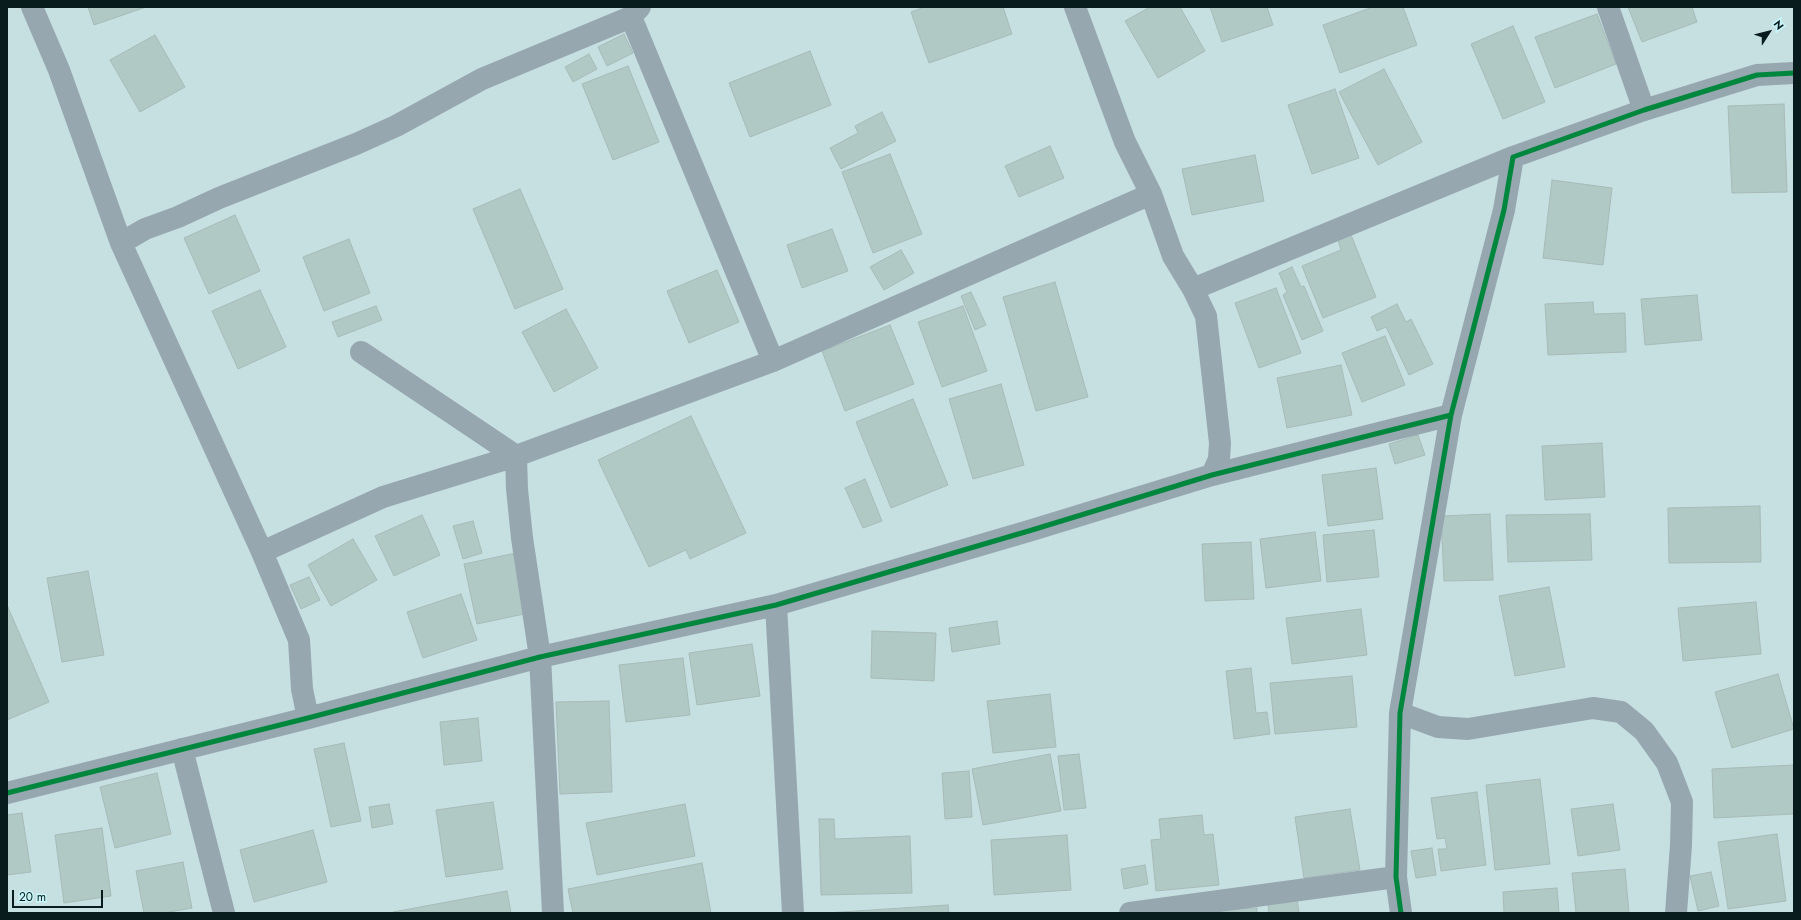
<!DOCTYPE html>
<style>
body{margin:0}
#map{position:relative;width:1801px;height:920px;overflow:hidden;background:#c6dfe1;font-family:Jost,sans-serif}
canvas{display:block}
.frame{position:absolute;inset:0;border:8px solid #091c1d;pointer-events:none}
.north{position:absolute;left:1749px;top:12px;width:40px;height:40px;-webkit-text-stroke:3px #c7f6fa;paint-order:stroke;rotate:54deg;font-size:11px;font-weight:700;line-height:16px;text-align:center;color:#091c1d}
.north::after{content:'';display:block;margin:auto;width:14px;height:18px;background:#091c1d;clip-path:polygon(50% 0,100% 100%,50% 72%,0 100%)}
.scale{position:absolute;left:12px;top:890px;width:91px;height:18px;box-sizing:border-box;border:2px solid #091c1d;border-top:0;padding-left:5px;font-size:12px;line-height:14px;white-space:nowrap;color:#091c1d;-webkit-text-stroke:3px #c7f6fa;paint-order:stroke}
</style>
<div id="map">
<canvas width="1801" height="920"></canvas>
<div class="frame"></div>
<div class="north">N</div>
<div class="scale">20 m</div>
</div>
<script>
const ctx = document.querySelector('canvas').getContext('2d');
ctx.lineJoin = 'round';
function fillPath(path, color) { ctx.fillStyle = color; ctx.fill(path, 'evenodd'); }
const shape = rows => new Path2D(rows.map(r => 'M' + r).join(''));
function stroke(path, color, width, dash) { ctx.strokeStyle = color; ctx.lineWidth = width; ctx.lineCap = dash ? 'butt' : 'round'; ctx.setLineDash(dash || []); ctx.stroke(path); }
const building = shape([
 [88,7,146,7,94,25,88,7],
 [925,7,1003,7,1012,34,929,63,911,12,925,7],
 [1150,7,1180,7,1205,51,1158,78,1125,21,1150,7],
 [1210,7,1267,7,1273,25,1222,42,1210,7],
 [1373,7,1403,7,1417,45,1340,73,1323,25,1373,7],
 [1628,7,1692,7,1697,22,1642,42,1628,7],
 [1597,14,1616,64,1555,88,1535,37,1597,14],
 [1513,26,1545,102,1503,119,1471,44,1513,26],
 [624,34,633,53,607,66,598,47,624,34],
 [155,35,185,87,140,112,110,60,155,35],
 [810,51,831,105,750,137,729,83,810,51],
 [589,54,597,69,573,82,565,67,589,54],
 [628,66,659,142,613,160,582,84,628,66],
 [1384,69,1422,142,1378,165,1339,92,1384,69],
 [1335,89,1359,158,1312,174,1288,105,1335,89],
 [1784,104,1787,192,1732,193,1728,106,1784,104],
 [882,112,896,141,841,169,830,148,858,133,855,126,882,112],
 [1050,146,1064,178,1019,197,1005,166,1050,146],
 [890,154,922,234,873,253,842,172,890,154],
 [1255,155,1264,201,1192,215,1182,169,1255,155],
 [1552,180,1612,188,1603,265,1543,258,1552,180],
 [520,189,563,289,515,309,473,209,520,189],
 [235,215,260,271,209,294,184,238,235,215],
 [832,229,848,271,802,288,787,245,832,229],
 [1351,235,1376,297,1323,318,1302,266,1341,250,1338,240,1351,235],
 [349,239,370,293,324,311,303,257,349,239],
 [901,250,914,273,884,290,870,267,901,250],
 [1292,267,1301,287,1304,286,1323,331,1302,340,1283,295,1287,292,1279,273,1292,267],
 [717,270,739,322,689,343,667,291,717,270],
 [1055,282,1088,397,1036,411,1003,297,1055,282],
 [1276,288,1301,353,1259,368,1235,303,1276,288],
 [260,290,286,347,238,369,212,311,260,290],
 [971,292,986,325,975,330,961,296,971,292],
 [1697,295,1702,340,1645,345,1641,299,1697,295],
 [1593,302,1594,314,1625,313,1626,352,1548,355,1545,304,1593,302],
 [1397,304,1406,322,1411,319,1433,364,1409,375,1386,327,1377,331,1371,317,1397,304],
 [376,306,382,320,338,337,332,322,376,306],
 [963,306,987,371,942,387,918,322,963,306],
 [566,309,598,368,554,392,522,332,566,309],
 [890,325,914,384,845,411,822,351,890,325],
 [1385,336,1405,385,1362,402,1342,353,1385,336],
 [1341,365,1352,415,1287,428,1277,378,1341,365],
 [1001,384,1024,465,973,479,949,399,1001,384],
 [913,399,948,485,891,508,856,422,913,399],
 [691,416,746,533,690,559,686,550,649,567,598,460,691,416],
 [1418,435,1425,455,1395,464,1389,444,1418,435],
 [1602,443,1605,497,1545,500,1542,446,1602,443],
 [1376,468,1383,519,1328,526,1322,475,1376,468],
 [865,479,882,521,863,528,845,488,865,479],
 [1760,506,1761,562,1669,563,1668,508,1760,506],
 [1490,514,1493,580,1444,581,1441,516,1490,514],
 [1590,514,1592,560,1508,562,1506,515,1590,514],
 [422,515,440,555,394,576,375,536,422,515],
 [473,521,482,553,463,559,453,526,473,521],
 [1374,530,1379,577,1327,582,1323,535,1374,530],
 [1315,532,1321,581,1266,588,1260,539,1315,532],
 [353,539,377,580,331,606,308,565,353,539],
 [1251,542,1254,599,1205,601,1202,544,1251,542],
 [516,553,529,613,477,624,464,564,516,553],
 [88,571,104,655,62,662,47,578,88,571],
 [309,577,320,600,301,609,290,585,309,577],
 [1549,587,1565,667,1515,676,1499,596,1549,587],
 [461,594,477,640,423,658,407,612,461,594],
 [1756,602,1761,654,1683,661,1678,608,1756,602],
 [7,605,49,702,7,720,7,605],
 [1361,609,1367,655,1292,664,1286,618,1361,609],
 [997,621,1000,644,952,652,949,628,997,621],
 [872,631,936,633,934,681,871,678,872,631],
 [752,644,760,696,697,705,689,653,752,644],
 [683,658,690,715,626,722,619,665,683,658],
 [1251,668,1256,713,1267,712,1270,734,1234,739,1226,671,1251,668],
 [1778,674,1794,729,1732,748,1715,692,1778,674],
 [1352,676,1357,727,1275,734,1270,683,1352,676],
 [1050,694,1056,747,993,753,987,701,1050,694],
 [609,701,612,792,560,794,556,702,609,701],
 [478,718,482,761,444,765,440,722,478,718],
 [344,743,361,821,331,827,314,749,344,743],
 [1050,754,1061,811,983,825,972,769,1050,754],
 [1079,754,1086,808,1064,810,1058,756,1079,754],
 [1794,765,1794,814,1714,818,1712,769,1794,765],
 [969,771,972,817,945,819,942,773,969,771],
 [157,773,171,834,115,848,100,787,157,773],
 [1540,779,1550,864,1495,870,1486,785,1540,779],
 [1477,792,1486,865,1441,871,1438,849,1447,849,1445,838,1437,839,1431,798,1477,792],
 [493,802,503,869,446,877,436,810,493,802],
 [389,804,393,824,372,828,369,807,389,804],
 [685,804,695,856,597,875,586,823,685,804],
 [1613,804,1620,850,1578,856,1571,809,1613,804],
 [1350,809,1360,870,1304,878,1295,817,1350,809],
 [22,813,31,872,7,875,7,815,22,813],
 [1202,815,1204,835,1213,834,1219,885,1156,891,1151,840,1161,839,1159,819,1202,815],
 [819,819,834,819,835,839,910,836,912,893,821,895,819,819],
 [102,828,111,896,64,903,55,835,102,828],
 [313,830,327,882,254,902,240,850,313,830],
 [1777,834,1786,901,1728,909,1718,842,1777,834],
 [1067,835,1071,890,994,895,991,840,1067,835],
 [1432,848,1436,875,1416,878,1411,851,1432,848],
 [183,862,192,908,164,913,144,913,136,871,183,862],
 [702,863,711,913,573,913,568,889,702,863],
 [1145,865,1148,884,1124,889,1121,869,1145,865],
 [1625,869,1629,913,1576,913,1572,873,1625,869],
 [1711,872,1719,906,1698,911,1690,876,1711,872],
 [1557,888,1559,913,1504,913,1503,892,1557,888],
 [507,891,511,913,394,913,393,912,507,891],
 [1296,891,1299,913,1269,913,1267,895,1296,891],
 [948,905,949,913,826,913,948,905],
 [1257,908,1257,913,1157,913,1257,908]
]);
const minor = shape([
 [32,7,59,70,121,243,262,552,299,640,302,689,308,718],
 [1075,7,1125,142,1151,194,1173,256,1193,289,1206,316,1220,443,1219,459,1212,475],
 [1608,7,1644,110],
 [631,17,773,361],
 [121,243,145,229,178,217,219,198,356,144,396,126,482,79,631,17,640,7],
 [1193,289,1513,157],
 [361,352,516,456,773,361,1151,194],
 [262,552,383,497,516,456,517,489,522,538,540,657,553,913],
 [776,605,793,913],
 [1400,713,1438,727,1468,729,1593,708,1621,712,1644,731,1667,763,1682,802,1681,845,1676,913],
 [182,749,224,913],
 [7,793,308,718,540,657,776,605,1032,530,1212,475,1451,415],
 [1130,913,1396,877],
 [1401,913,1396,877,1400,713,1451,415,1504,210,1513,157,1644,110,1757,75,1794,73]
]);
const cycleway = shape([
 [7,793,308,718,540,657,776,605,1032,530,1212,475,1451,415],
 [1401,913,1396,877,1400,713,1451,415,1504,210,1513,157,1644,110,1757,75,1794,73]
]);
fillPath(building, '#b0c9c5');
stroke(building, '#a7bab8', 1);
stroke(minor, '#96a7b0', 22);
stroke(cycleway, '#00873e', 5);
</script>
